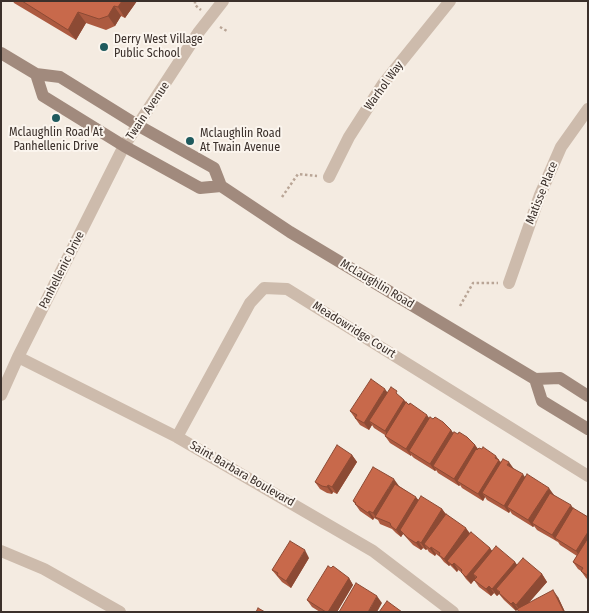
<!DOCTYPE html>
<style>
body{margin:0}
#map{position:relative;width:589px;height:613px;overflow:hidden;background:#f4ebe1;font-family:"Fira Sans Condensed",sans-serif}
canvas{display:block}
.frame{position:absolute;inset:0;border:2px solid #3b302b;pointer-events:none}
</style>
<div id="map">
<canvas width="589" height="613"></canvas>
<div class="frame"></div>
</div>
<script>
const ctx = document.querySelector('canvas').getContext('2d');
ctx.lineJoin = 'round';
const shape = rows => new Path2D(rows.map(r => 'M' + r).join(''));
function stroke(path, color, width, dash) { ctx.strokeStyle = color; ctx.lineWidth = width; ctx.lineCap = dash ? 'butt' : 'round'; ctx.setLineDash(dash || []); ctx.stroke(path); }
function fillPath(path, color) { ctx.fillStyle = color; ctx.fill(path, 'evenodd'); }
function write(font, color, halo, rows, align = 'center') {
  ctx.font = font + ' "Fira Sans Condensed",sans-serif'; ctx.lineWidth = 4; ctx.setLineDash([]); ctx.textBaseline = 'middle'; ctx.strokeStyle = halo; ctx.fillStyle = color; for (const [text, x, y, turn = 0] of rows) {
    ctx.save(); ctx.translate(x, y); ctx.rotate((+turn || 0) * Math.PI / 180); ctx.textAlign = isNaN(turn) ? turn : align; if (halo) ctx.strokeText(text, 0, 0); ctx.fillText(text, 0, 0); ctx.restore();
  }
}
const path = shape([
 [195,1,195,5,201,10],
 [220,27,227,31],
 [282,197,298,174,317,176],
 [460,306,473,283,498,283]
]);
const street = shape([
 [329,177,349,137,383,84,450,1],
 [509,283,540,195,561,147,588,109],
 [18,357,177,437,373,551,453,612],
 [1,395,18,357,124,146,198,33,223,1],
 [177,437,250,303,264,288,287,289,588,476],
 [1,551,44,569,120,612]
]);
const secondary = shape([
 [1,53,36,74,60,77,139,126,214,168,221,186,290,232,535,379,560,378,588,396],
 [36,74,43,96,124,146,200,188,221,186],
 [535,379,542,401,588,429]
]);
const wall = shape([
 [13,1,137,1,125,18,121,16,115,26,106,30,86,23,76,40,14,3],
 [387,393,401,397,406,402,429,418,451,430,453,433,475,445,478,449,514,469,525,477,554,495,573,509,588,517,588,580,586,578,581,571,578,569,573,562,577,556,560,545,558,542,537,530,534,526,533,527,512,514,510,511,509,513,487,500,485,497,483,501,462,488,460,485,459,486,438,473,436,470,435,471,414,458,411,455,411,456,390,443,385,436,385,435,374,428,372,425,369,430,360,425,350,411],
 [352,455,357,462,337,494,333,492,332,494,327,493,320,489,315,482],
 [399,486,419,500,442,509,446,514,470,533,490,548,492,551,515,562,517,565,542,574,547,582,528,603,558,597,565,612,519,612,517,609,516,611,504,600,499,594,497,596,494,593,491,596,479,587,474,580,471,584,466,579,461,572,458,570,457,572,450,565,449,566,444,562,440,557,436,554,435,556,429,552,427,549,426,550,423,548,421,550,413,545,403,534,401,537,396,533,392,529,380,524,378,520,374,518,373,520,360,511,353,501],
 [309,558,291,588,282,582,272,570],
 [349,578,353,585,337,612,320,612,312,607,307,600]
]);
const shadedWall = shape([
 [122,1,137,1,125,18,118,7],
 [114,6,121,16,115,26,108,16],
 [78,12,86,23,76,40,68,30],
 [385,389,390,396,369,421,372,425,369,430,364,423],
 [404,400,409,407,390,438,385,431],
 [427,415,432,422,409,451,411,455,411,456,406,449],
 [451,430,456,437,433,466,436,470,435,471,430,464],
 [475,445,480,452,457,481,460,485,459,486,454,479],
 [352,455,357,462,337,494,332,487],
 [496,456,501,463,482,493,485,497,483,501,478,494],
 [509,462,514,469,507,465],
 [523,474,528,482,507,507,510,511,509,513,504,506],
 [394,479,399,486,375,517,378,520,373,513],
 [328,485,333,492,332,494,327,487],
 [549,488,554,495,535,525,532,523,534,526,533,527,528,520],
 [416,497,421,504,400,530,403,534,401,537,396,530],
 [571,505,576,512,555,538,557,542,552,535],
 [442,509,447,516,424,544,427,549,426,550,421,543],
 [369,511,374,518,373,520,368,513],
 [466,528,471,535,447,561,450,565,449,566,444,559],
 [588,532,588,547,581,558,576,551],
 [418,541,423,548,421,550,416,543],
 [431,547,436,554,435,556,430,549],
 [490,548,495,555,473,574,476,578,471,584,466,577],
 [305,550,309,558,291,588,286,581],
 [515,562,520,569,496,589,500,593,497,596,492,589],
 [454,563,458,570,457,572,452,565],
 [542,574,547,582,521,612,516,605],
 [349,578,353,585,337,612,328,612],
 [489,586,494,593,491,596,486,589],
 [553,590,558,597,565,612,564,612],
 [377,596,382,603,377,612,368,612],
 [513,602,518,609,516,611,511,604]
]);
const building = shape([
 [22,1,122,1,118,7,114,6,108,16,99,19,78,12,68,30,22,1],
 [371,379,385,389,364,423,355,418,357,415,350,411,371,379],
 [391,387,397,391,396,393,404,400,385,431,369,421,391,387],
 [406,402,409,405,410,403,427,415,406,449,385,436,406,402],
 [430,417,433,419,435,417,443,422,451,430,430,464,409,451,430,417],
 [454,432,458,434,459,432,467,437,475,445,454,479,433,466,454,432],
 [337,445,352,455,332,487,328,485,327,487,322,486,315,482,337,445],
 [483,447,496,456,495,458,499,460,478,494,457,481,476,449,477,450,479,448,482,449,483,447],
 [503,459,509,462,507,465,523,474,504,506,482,493,503,459],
 [373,467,394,479,373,513,369,511,368,513,355,504,356,503,353,501,373,467],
 [527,474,549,488,528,520,507,507,527,474],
 [395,484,416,497,396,530,391,526,390,523,375,517,395,484],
 [550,493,571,505,552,535,532,523,550,493],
 [421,496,442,509,421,543,418,541,416,543,408,538,400,530,421,496],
 [573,508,588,517,588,532,576,551,555,538,573,508],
 [446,514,466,528,444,559,439,555,440,553,431,547,430,549,424,544,446,514],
 [471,532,490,548,466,577,461,572,462,570,454,563,452,565,447,561,471,532],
 [588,538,588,576,581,571,583,568,573,562,588,538],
 [290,541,305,550,286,581,277,575,278,573,272,570,290,541],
 [496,546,515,562,492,589,489,586,486,589,474,580,477,577,473,574,496,546],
 [523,558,542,574,516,605,513,602,511,604,499,593,500,592,496,589,523,558],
 [328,566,331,568,333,566,349,578,328,612,326,612,307,600,328,566],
 [356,583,377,596,368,612,339,612,356,583],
 [553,590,564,612,519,612,517,609,553,590],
 [387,601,402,612,379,612,387,601],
 [258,608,265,612,256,612,258,608]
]);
const markers = [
 [104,47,5,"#1f5a5e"],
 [56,118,5,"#1f5a5e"],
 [190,141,5,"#1f5a5e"]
];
const poiNames = [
 ["Derry West Village",114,40],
 ["Public School",114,54],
 ["Mclaughlin Road At",56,133,"center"],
 ["Panhellenic Drive",56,147,"center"],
 ["Mclaughlin Road",200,134],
 ["At Twain Avenue",200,148]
];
const streetNames = [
 ["Warhol Way",384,86,-54],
 ["Twain Avenue",148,111,-56],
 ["Matisse Place",542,193,-68],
 ["Panhellenic Drive",62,270,-63],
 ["McLaughlin Road",377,284,31],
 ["Meadowridge Court",354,330,32],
 ["Saint Barbara Boulevard",242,474,30]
];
stroke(path, '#b9a596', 2.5, [2.5, 2.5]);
stroke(street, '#cdbbac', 12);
stroke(secondary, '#a18a7d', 12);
fillPath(wall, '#ac5a40');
fillPath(shadedWall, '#8c4a34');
fillPath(building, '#c8694b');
stroke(building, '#8c4a34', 1);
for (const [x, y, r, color] of markers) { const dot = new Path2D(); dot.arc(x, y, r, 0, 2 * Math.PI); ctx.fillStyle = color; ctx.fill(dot); stroke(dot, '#fbf5ee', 2); }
write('12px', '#3b302b', '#fbf5ee', poiNames, 'left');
write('12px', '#3b302b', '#fbf5ee', streetNames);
</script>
